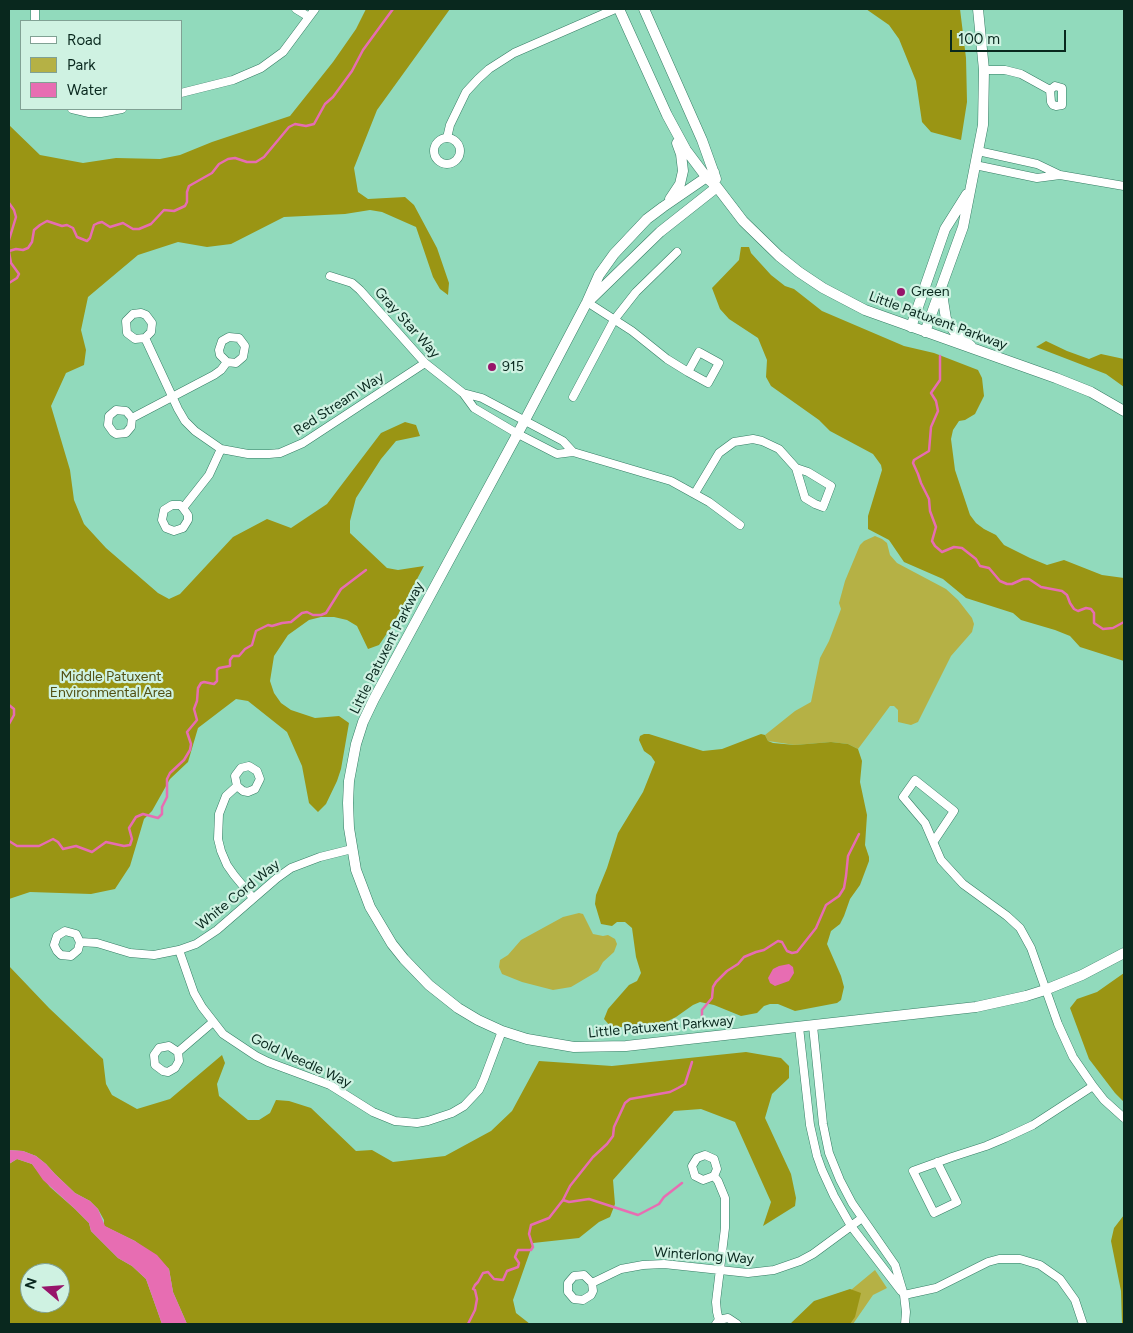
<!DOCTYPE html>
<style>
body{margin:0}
#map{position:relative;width:1133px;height:1333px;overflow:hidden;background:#91dabc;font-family:Figtree,sans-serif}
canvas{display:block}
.frame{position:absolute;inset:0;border:10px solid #09281e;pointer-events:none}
.legend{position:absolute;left:20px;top:20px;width:162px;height:90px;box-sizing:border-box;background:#cff2e2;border:1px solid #80a194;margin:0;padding:6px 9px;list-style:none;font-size:15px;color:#09281e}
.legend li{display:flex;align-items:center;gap:10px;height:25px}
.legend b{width:25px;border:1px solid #80a194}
.north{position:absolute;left:20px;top:1263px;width:50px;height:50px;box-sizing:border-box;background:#cff2e2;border:1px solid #80a194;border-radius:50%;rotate:288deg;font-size:14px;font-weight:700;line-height:20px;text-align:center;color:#09281e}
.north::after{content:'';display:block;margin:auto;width:18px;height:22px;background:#97146a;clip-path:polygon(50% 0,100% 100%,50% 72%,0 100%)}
.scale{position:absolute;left:950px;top:30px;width:116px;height:22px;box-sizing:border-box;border:2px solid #09281e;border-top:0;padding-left:6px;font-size:15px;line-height:18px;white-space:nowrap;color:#09281e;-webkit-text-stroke:4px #cff2e2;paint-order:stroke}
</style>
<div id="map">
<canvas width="1133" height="1333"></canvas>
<div class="frame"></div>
<ul class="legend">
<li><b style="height:6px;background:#fff"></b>Road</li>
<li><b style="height:14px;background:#b5b145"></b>Park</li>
<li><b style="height:14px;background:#e76db2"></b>Water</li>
</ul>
<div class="north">N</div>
<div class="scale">100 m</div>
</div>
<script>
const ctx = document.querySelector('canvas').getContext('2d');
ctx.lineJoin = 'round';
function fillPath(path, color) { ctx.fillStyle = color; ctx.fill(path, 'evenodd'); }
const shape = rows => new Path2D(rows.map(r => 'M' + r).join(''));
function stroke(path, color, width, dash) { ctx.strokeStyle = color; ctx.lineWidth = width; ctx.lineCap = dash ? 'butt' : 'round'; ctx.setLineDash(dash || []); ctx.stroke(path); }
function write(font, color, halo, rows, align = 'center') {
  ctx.font = font + ' Figtree,sans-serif'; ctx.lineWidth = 4.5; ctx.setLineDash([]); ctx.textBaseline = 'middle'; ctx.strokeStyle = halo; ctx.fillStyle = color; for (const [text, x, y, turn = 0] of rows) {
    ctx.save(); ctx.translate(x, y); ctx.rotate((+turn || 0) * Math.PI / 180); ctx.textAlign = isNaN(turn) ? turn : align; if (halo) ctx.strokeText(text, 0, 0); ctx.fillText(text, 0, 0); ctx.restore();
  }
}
const green = shape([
 [875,536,882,539,887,543,890,555,897,563,946,589,958,600,972,618,974,624,972,632,951,656,918,722,911,725,898,722,898,710,894,706,890,706,858,749,848,744,831,742,795,745,768,741,765,735,795,711,811,702,820,658,829,641,841,609,839,603,845,581,860,545,864,541],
 [579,913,583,914,593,934,603,936,608,935,615,939,617,944,614,952,603,962,598,971,571,987,553,990,522,982,502,974,499,967,500,960,508,955,521,940,563,917],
 [875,1270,887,1288,873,1295,853,1324,810,1324]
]);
const forest = shape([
 [366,9,450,9,377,110,354,168,358,192,368,199,405,197,414,205,437,248,449,283,448,295,440,289,433,277,416,227,382,212,370,210,345,214,284,217,231,244,207,247,178,242,138,255,88,297,81,330,86,350,84,365,66,373,51,406,70,470,74,500,84,524,106,548,158,593,169,599,180,594,233,537,267,519,291,528,327,504,381,433,405,422,416,425,420,436,396,441,381,459,356,498,350,521,350,533,387,568,398,570,424,566,392,626,379,645,368,649,357,626,347,620,334,617,321,617,309,620,288,635,274,656,270,681,274,693,281,703,291,710,315,718,339,716,349,723,341,769,337,781,326,804,318,812,309,803,302,766,287,732,248,701,236,699,198,728,188,762,170,779,152,811,144,819,130,866,115,889,91,894,30,892,9,899,9,125,40,155,83,163,116,158,160,159,180,155,212,142,290,116,333,62,356,29],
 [866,9,960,9,966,58,967,102,961,140,931,132,922,122,916,81,899,39,889,25],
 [741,247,749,247,751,253,771,275,785,286,794,289,822,311,904,346,934,353,978,370,982,378,984,396,975,414,965,420,959,421,953,430,951,439,955,470,970,515,976,523,984,529,996,535,1004,545,1030,558,1047,565,1064,560,1102,575,1124,578,1124,661,1080,647,1070,636,1055,630,1021,620,1013,613,966,598,943,579,904,562,889,540,868,529,868,516,882,470,881,465,873,454,830,431,819,420,771,386,766,377,767,360,758,338,729,319,720,309,712,288,739,260],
 [1046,341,1067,351,1089,359,1101,354,1124,359,1124,387,1106,374,1036,347],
 [644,734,649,734,703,751,722,749,761,734,765,735,768,741,773,743,795,745,831,742,848,744,858,749,862,761,860,782,867,815,865,845,869,857,869,861,860,885,850,899,844,916,840,924,831,931,827,944,841,976,844,987,841,1000,837,1003,795,1011,778,1004,770,1004,764,1006,757,1013,741,1016,714,1005,700,1002,693,1005,676,1017,662,1024,647,1028,641,1027,611,1027,604,1019,608,1009,629,985,637,981,641,973,636,957,632,928,625,922,617,922,612,926,601,924,595,904,596,895,607,868,618,833,643,792,655,762,651,756,644,751,639,740,640,736],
 [9,966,49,1008,103,1059,106,1084,112,1095,137,1109,170,1099,222,1055,225,1063,217,1084,219,1096,248,1120,259,1120,270,1113,276,1100,289,1101,311,1108,356,1151,372,1150,393,1162,445,1156,491,1131,512,1111,539,1061,612,1066,746,1052,781,1058,789,1066,789,1078,772,1094,765,1118,791,1174,796,1198,795,1206,763,1226,771,1202,735,1122,701,1109,674,1111,613,1180,615,1204,610,1217,599,1222,579,1238,533,1243,513,1300,516,1313,530,1324,187,1324,173,1292,169,1269,135,1241,104,1226,104,1220,98,1209,90,1201,75,1193,55,1174,46,1164,36,1156,23,1151,9,1150],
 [1124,973,1124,1102,1115,1093,1089,1059,1070,1008,1077,999,1097,992],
 [17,1159,32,1164,50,1187,75,1209,89,1223,91,1231,118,1258,132,1266,146,1279,162,1324,9,1324,9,1164],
 [30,1273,60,1273,60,1303,30,1303],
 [1124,1215,1124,1324,1122,1324,1121,1291,1111,1241,1114,1228],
 [850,1289,861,1293,855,1317,850,1324,790,1324,814,1301]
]);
const water = shape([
 [789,964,793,967,794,973,789,981,775,986,770,983,768,978,773,969,779,966],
 [9,1150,23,1151,36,1156,46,1164,55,1174,75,1193,90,1201,98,1209,105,1226,135,1241,157,1255,169,1269,173,1292,187,1324,162,1324,146,1279,132,1266,118,1258,91,1231,89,1223,75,1209,43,1180,32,1164,17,1159,9,1164]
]);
const stream = shape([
 [9,203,14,210,16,217,9,240],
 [9,251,16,249,23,250,28,248,32,242,34,230,40,225,47,221,62,226,67,225,73,228,77,237,87,241,90,238,94,225,98,223,102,222,110,227,123,223,133,229,139,229,151,224,164,210,174,211,185,206,187,202,187,192,189,186,212,173,219,164,228,159,235,158,247,162,256,162,264,157,289,127,295,124,306,126,314,124,325,104,333,97,352,71,363,50,393,9],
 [9,252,11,263,19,274,17,278,9,283],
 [940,356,940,380,931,393,936,401,938,411,931,427,929,451,914,460,913,463,918,474,921,483,929,499,930,511,936,527,932,541,935,546,942,552,954,547,962,548,976,559,980,566,989,568,1000,581,1007,584,1012,584,1023,579,1029,579,1041,587,1062,591,1067,595,1070,603,1074,609,1078,611,1086,608,1091,609,1094,613,1094,623,1103,629,1113,628,1124,622],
 [9,705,14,709,14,715,9,724],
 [9,841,17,846,39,846,53,839,58,842,63,849,76,846,92,852,106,842,124,846,130,845,132,839,129,828,136,817,143,814,158,818,162,814,162,807,167,797,167,779,170,773,184,760,190,750,191,744,187,732,197,720,194,709,197,701,198,688,201,683,204,682,214,684,217,681,217,670,219,668,230,666,230,660,233,656,239,656,245,649,252,645,256,631,268,625,272,626,282,623,291,622,302,613,307,612,313,615,321,615,326,613,341,589,366,570],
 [702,1017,702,1010,712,998,713,987,716,982,727,971,738,964,744,957,756,952,764,950,778,941,782,942,787,951,792,953,797,952,816,928,826,905,839,896,844,888,846,876,848,856,859,834],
 [563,1200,569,1202,589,1199,638,1215,659,1204,664,1197,682,1183],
 [468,1324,475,1310,477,1299,475,1290,473,1289,475,1285,478,1282,483,1273,488,1272,494,1279,503,1280,507,1271,518,1267,519,1263,515,1257,518,1250,531,1250,533,1247,529,1234,531,1225,549,1218,563,1200,570,1186,593,1157,607,1144,613,1136,614,1127,625,1103,630,1099,670,1092,678,1088,685,1084,692,1062]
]);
const minor = shape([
 [296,9,309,17],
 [35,21,35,9],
 [984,70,1005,70,1021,74,1050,90,1051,102,1053,105,1056,106,1062,105,1062,88,1055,86,1050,90],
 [181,93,233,80,261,68,283,52,315,9],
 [72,109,89,113,101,113,122,109],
 [447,138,450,125,466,92,478,79,489,69,514,53,615,9],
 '434 151a13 13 0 1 1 26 0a13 13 0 1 1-26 0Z',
 [978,151,1037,164,1060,175,1124,186],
 [975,165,1037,178,1060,175],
 [330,276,352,283,360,290,425,363,463,393,474,408,518,434,557,454,573,452,671,481,709,502,740,525],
 [587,302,632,331,667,359,688,372,699,352,719,363,708,383,688,372],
 [145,338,135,339,127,333,126,321,133,314,141,313,146,315,152,323,151,332,145,338,178,409,185,421,195,431,221,449,248,454,269,454,280,453,303,443,425,363],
 [463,393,482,398,563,441,573,452],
 [573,397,614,320,636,292,677,252],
 [132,418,131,427,126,433,116,434,113,432,108,425,109,416,116,410,126,411,132,418,214,375,221,370,227,362,220,355,219,350,222,341,229,337,239,338,245,346,243,357,236,363,227,362],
 [695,493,719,453,734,442,753,439,762,441,779,449,796,468,808,472,831,486,823,507,815,504,805,498,796,468],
 [183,508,188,515,188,520,183,528,174,531,166,528,162,520,164,510,172,505,180,505,183,508,209,475,221,449],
 [237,786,235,776,241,768,249,766,257,771,260,779,255,789,248,792,243,791,237,786,226,796,219,814,218,839,221,851,227,865,234,875,253,898],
 [934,841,954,811,915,780,903,797,925,823,941,860,963,884,1007,916,1020,928,1031,948,1058,1024,1073,1057,1093,1086,1104,1100,1124,1118],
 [80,942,78,950,71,956,61,955,57,951,54,945,57,936,65,931,76,934,80,942,97,943,130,953,154,955,179,950,196,944,217,930,277,878,291,868,320,857,352,849],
 [179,950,194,993,202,1007,223,1034,256,1056,268,1062,330,1085,373,1112,395,1121,417,1123,428,1121,452,1113,464,1106,479,1090,484,1079,502,1031],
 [813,1026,823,1124,829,1153,840,1180,852,1203,895,1265,904,1295,906,1312,905,1324],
 [799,1027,810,1125,817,1156,822,1170,834,1196,851,1226,901,1291],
 [178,1052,169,1046,159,1048,154,1055,155,1065,163,1071,168,1072,175,1068,179,1061,178,1052,213,1022],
 [937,1162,957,1202,934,1213,913,1171,952,1157,986,1146,1005,1138,1033,1125,1093,1086],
 [714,1176,703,1180,695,1176,692,1166,697,1158,705,1155,714,1159,717,1169,714,1176,718,1181,725,1198,725,1228,716,1302,717,1312,719,1320],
 [592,1283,584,1275,574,1276,568,1283,568,1292,574,1299,583,1300,591,1295,593,1291,592,1283,621,1269,643,1265,664,1264,748,1273,774,1270,800,1261,813,1254,862,1218],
 [904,1295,936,1288,988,1262,999,1259,1020,1259,1040,1265,1060,1279,1075,1300,1083,1324],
 [716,1324,719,1320,728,1318,737,1324]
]);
const tertiary = shape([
 [619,9,667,115,686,150,707,178,717,187,743,221,779,256,799,272,823,288,865,310,1056,378,1091,392,1124,411],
 [644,9,702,140,716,179],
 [714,172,663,207,647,219,614,254,599,275,587,302,525,420,374,699,363,722,356,744,349,781,348,803,349,828,356,870,370,907,392,944,404,959,429,985,458,1008,478,1020,502,1031,527,1039,574,1047,626,1046,976,1007,1026,996,1045,990,1082,975,1124,953],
 [670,199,680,184,683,171,681,154,677,143],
 [944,291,943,300,946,319,956,334,971,346],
 [591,299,660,232,717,187],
 [911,327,945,229,967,194],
 [925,332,963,227,983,125,984,70,978,9]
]);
const markers = [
 [901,292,5,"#97146a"],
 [492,367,5,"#97146a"]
];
const poiNames = [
 ["Green",911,292],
 ["915",502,367]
];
const streetNames = [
 ["Little Patuxent Parkway",938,321,20],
 ["Gray Star Way",407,323,48],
 ["Red Stream Way",339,404,-33],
 ["Little Patuxent Parkway",387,648,-63],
 ["White Cord Way",238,895,-39],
 ["Little Patuxent Parkway",661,1027,-5],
 ["Gold Needle Way",301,1061,25],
 ["Winterlong Way",704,1256,4]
];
const parkNames = [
 ["Middle Patuxent",111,677],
 ["Environmental Area",111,693]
];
fillPath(green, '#b5b145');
fillPath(forest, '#9a9514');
fillPath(water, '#e76db2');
stroke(stream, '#e76db2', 2.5);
stroke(minor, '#357d64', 9);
stroke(tertiary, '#357d64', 11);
stroke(minor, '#fff', 8);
stroke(tertiary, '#fff', 10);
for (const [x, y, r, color] of markers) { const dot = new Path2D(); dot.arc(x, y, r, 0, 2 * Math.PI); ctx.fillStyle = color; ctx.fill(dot); stroke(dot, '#cff2e2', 2); }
write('14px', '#09281e', '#cff2e2', poiNames, 'left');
write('14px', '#09281e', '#cff2e2', streetNames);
write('14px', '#525013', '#cff2e2', parkNames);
</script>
